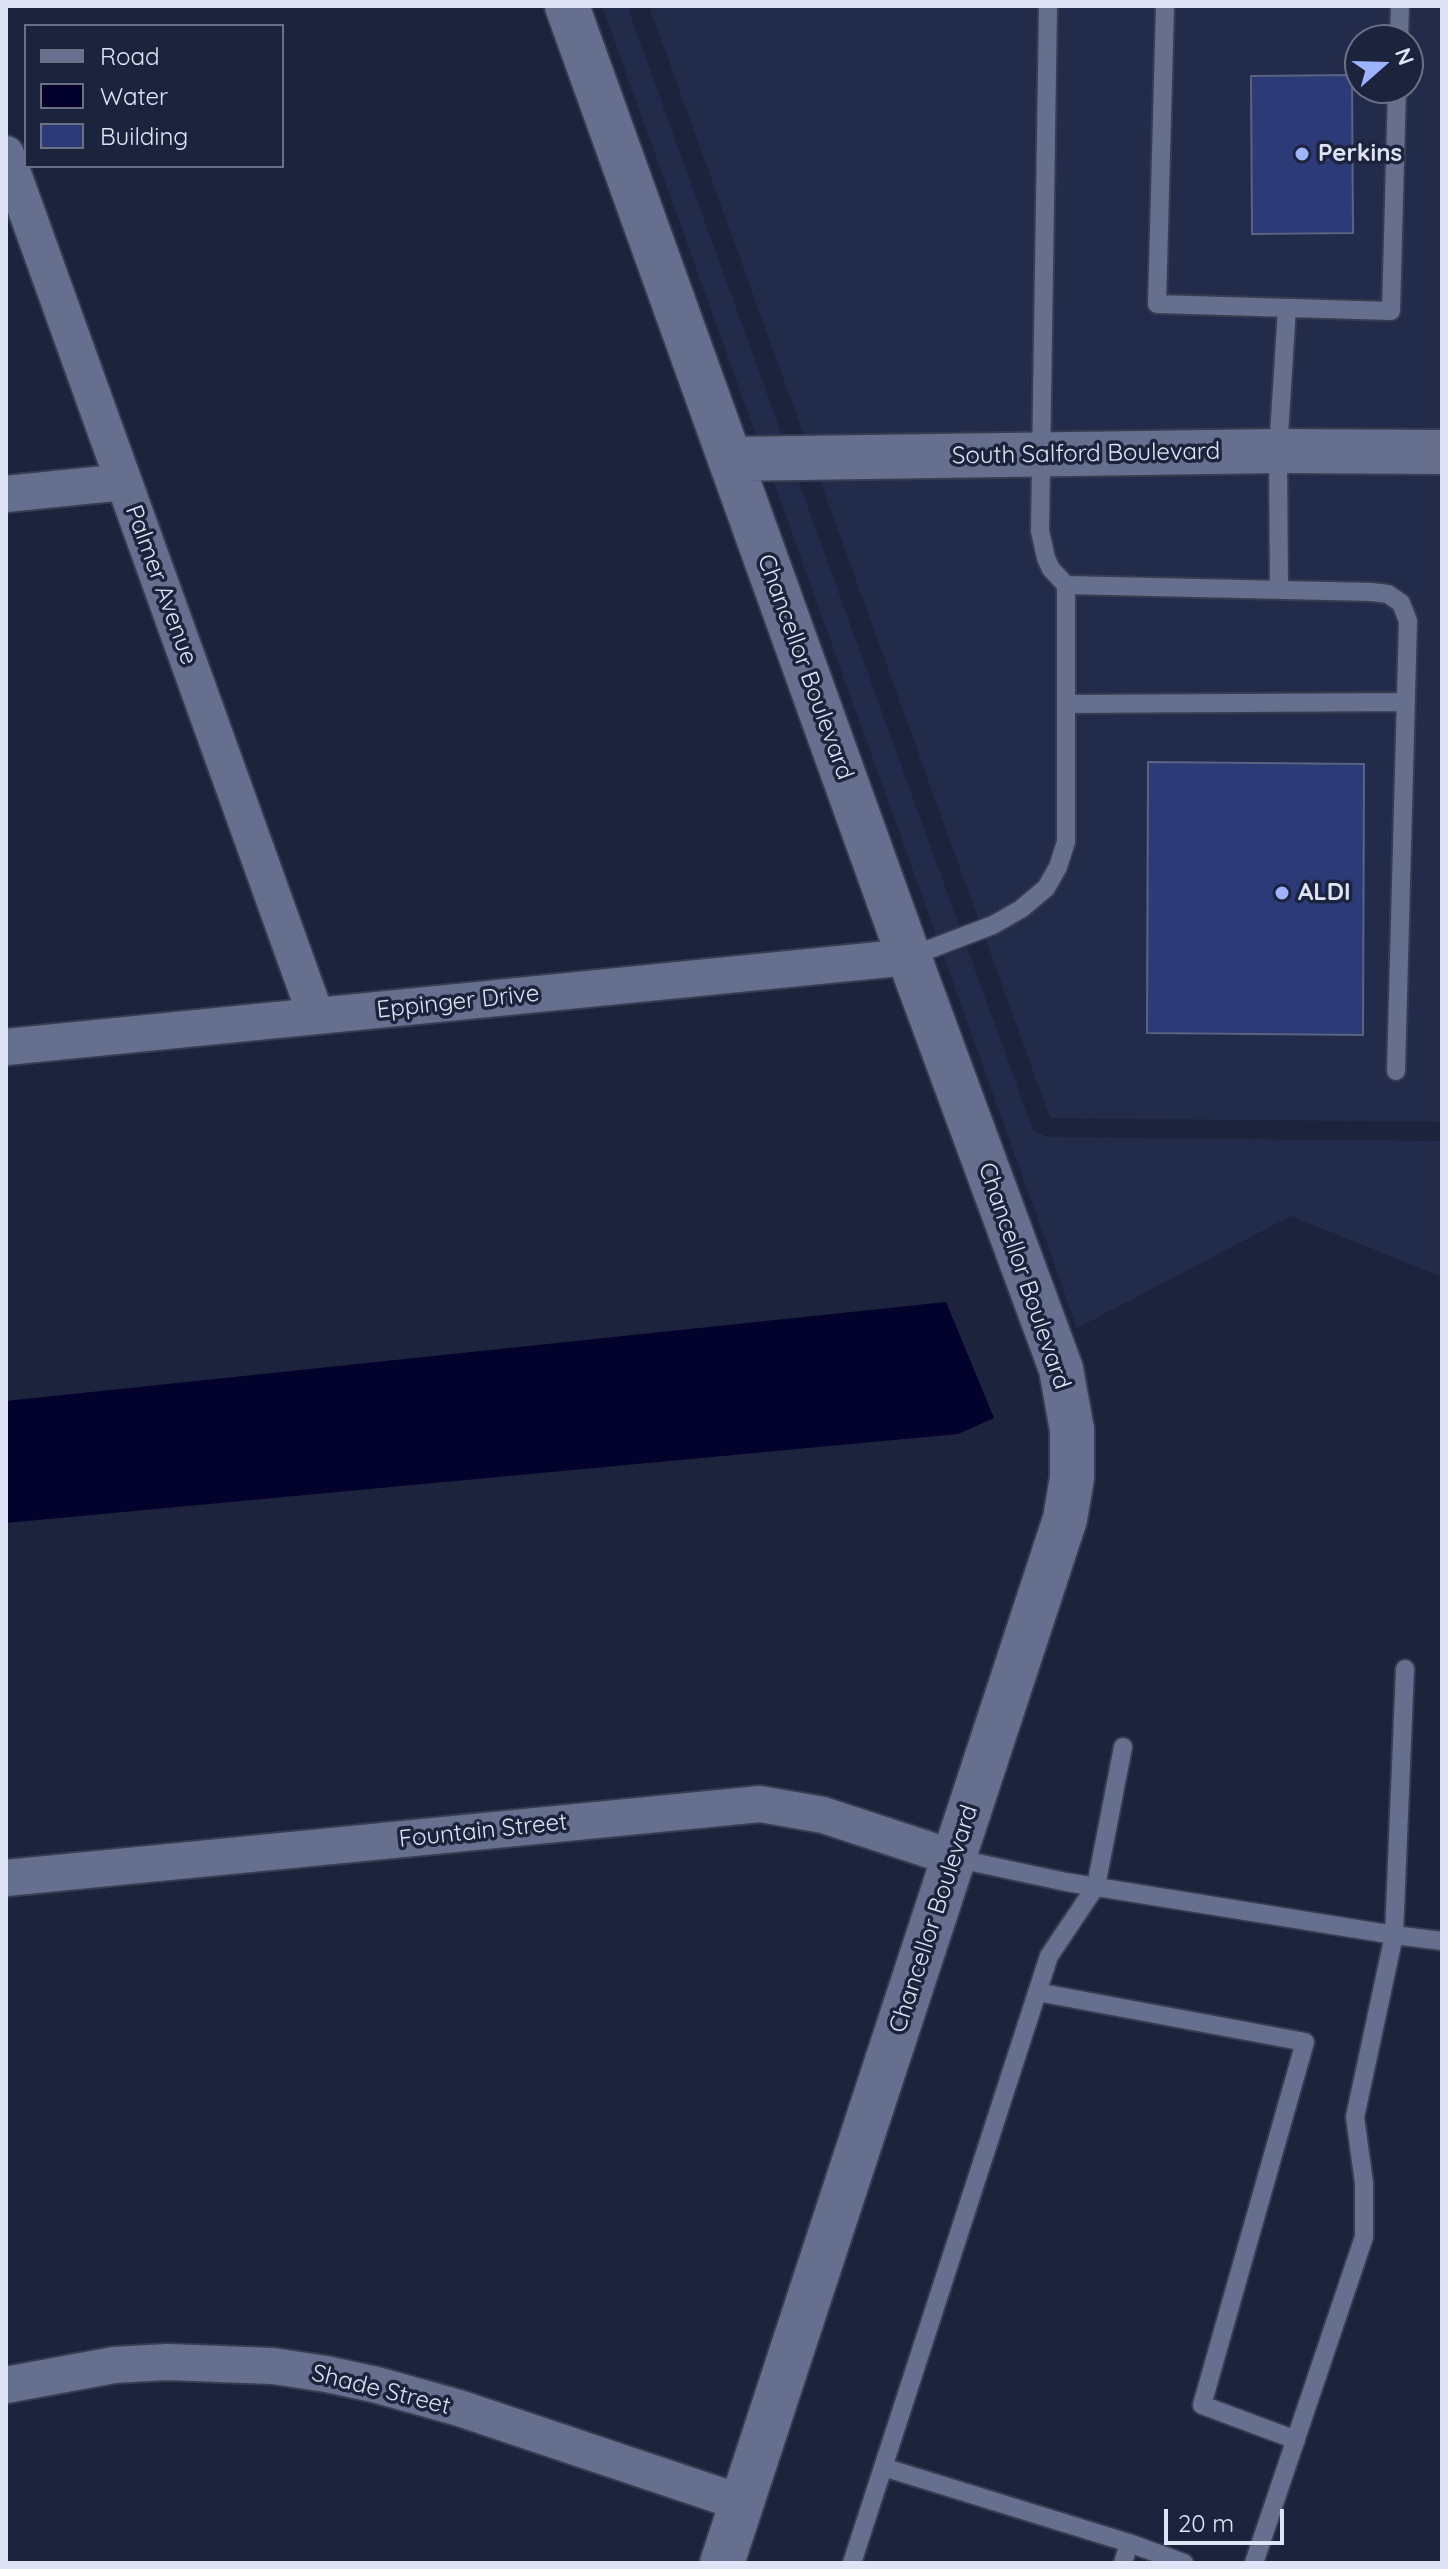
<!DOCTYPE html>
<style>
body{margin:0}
#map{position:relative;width:1448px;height:2569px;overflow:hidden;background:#1c233c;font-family:Quicksand,sans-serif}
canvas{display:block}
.frame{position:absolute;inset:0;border:8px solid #dee4f5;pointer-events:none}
.legend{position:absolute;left:24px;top:24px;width:260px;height:144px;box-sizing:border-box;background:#1c233c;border:2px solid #6a7086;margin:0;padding:10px 14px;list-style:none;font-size:24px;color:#dee4f5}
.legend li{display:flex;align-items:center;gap:16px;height:40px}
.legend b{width:40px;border:2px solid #6a7086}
.north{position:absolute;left:1344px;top:24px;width:80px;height:80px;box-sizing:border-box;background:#1c233c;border:2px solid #6a7086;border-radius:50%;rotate:70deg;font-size:22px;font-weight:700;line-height:32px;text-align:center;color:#dee4f5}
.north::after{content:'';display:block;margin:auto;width:28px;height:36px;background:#9db4fd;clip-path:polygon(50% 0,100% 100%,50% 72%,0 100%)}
.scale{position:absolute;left:1164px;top:2509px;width:120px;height:36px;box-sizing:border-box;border:4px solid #dee4f5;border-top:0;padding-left:10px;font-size:24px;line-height:28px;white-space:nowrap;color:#dee4f5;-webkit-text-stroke:6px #1c233c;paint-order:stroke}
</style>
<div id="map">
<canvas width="1448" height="2569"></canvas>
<div class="frame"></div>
<ul class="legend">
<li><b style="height:10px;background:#666f8d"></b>Road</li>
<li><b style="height:22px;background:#03022d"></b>Water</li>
<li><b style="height:22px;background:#2c3a78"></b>Building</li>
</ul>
<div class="north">N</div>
<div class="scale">20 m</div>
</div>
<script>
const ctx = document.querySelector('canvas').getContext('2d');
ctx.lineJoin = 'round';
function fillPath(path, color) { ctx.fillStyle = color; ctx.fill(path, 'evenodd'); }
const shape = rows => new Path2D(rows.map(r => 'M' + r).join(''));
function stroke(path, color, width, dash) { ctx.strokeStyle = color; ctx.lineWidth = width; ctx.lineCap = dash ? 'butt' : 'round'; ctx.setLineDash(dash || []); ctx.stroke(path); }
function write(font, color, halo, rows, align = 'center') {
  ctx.font = font + ' Quicksand,sans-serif'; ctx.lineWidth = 7; ctx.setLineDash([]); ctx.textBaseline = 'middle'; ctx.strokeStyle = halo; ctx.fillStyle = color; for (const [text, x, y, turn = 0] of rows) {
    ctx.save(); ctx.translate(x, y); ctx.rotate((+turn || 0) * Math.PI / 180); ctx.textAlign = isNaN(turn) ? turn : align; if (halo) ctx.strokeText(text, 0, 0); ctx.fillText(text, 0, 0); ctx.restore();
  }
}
const built = shape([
 [602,6,627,6,783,438,757,438],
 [649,6,1442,6,1442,1122,1050,1118],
 [1360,40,1408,40,1408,88,1360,88],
 [773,480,798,480,1033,1130,1048,1137,1442,1141,1442,1277,1291,1216,1077,1328]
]);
const water = shape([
 [946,1302,994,1418,958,1434,6,1523,6,1401]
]);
const building = shape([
 [1352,75,1353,233,1252,234,1251,76,1352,75],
 [1148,762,1364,764,1363,1035,1147,1033,1148,762]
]);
const service = shape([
 [1048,6,1040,531,1046,558,1051,569,1066,585],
 [1165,6,1157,304,1391,311,1397,88],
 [1399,40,1400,6],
 [1279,590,1278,451,1287,308],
 [1066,704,1406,702],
 [909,957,993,925,1021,909,1046,888,1058,867,1066,842,1066,585,1372,592,1388,594,1401,603,1408,621,1396,1071],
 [954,1858,1066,1882,1394,1935,1405,1669],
 [1037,1992,1305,2042,1202,2405,1296,2440],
 [883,2467,1129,2543],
 [852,2563,1049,1956,1096,1886,1123,1747],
 [1123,2563,1129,2543,1184,2563],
 [1254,2563,1364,2237,1364,2183,1355,2117,1394,1935,1442,1941]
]);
const minor = shape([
 [6,154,316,1016],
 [6,494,124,482],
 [6,1047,909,957],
 [6,1878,760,1804,823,1815,954,1858],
 [6,2385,114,2365,167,2362,273,2366,326,2374,377,2385,459,2408,742,2503]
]);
const tertiary = shape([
 [567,6,909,957,1061,1369,1072,1430,1072,1478,1065,1519,722,2563],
 [730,459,1278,451,1442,452]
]);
const markers = [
 [1302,154,8,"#9db4fd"],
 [1282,893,8,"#9db4fd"]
];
const poiNames = [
 ["Perkins",1318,154],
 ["ALDI",1298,893]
];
const streetNames = [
 ["South Salford Boulevard",1086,454,-1],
 ["Palmer Avenue",161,585,70],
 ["Chancellor Boulevard",805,667,70],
 ["Eppinger Drive",458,1002,-6],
 ["Chancellor Boulevard",1024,1276,71],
 ["Fountain Street",483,1831,-6],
 ["Chancellor Boulevard",934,1919,-72],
 ["Shade Street",381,2390,14]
];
fillPath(built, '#232b4b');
fillPath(water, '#03022d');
fillPath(building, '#2c3a78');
stroke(building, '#5a6380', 2);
stroke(service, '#363c51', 22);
stroke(minor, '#363c51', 40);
stroke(tertiary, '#363c51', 48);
stroke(service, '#666f8d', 18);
stroke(minor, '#666f8d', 36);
stroke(tertiary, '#666f8d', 44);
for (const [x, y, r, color] of markers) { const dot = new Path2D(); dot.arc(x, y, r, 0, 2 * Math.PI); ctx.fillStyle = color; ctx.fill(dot); stroke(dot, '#1c233c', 3); }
write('bold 24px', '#dee4f5', '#1c233c', poiNames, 'left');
write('24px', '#dee4f5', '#1c233c', streetNames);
</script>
